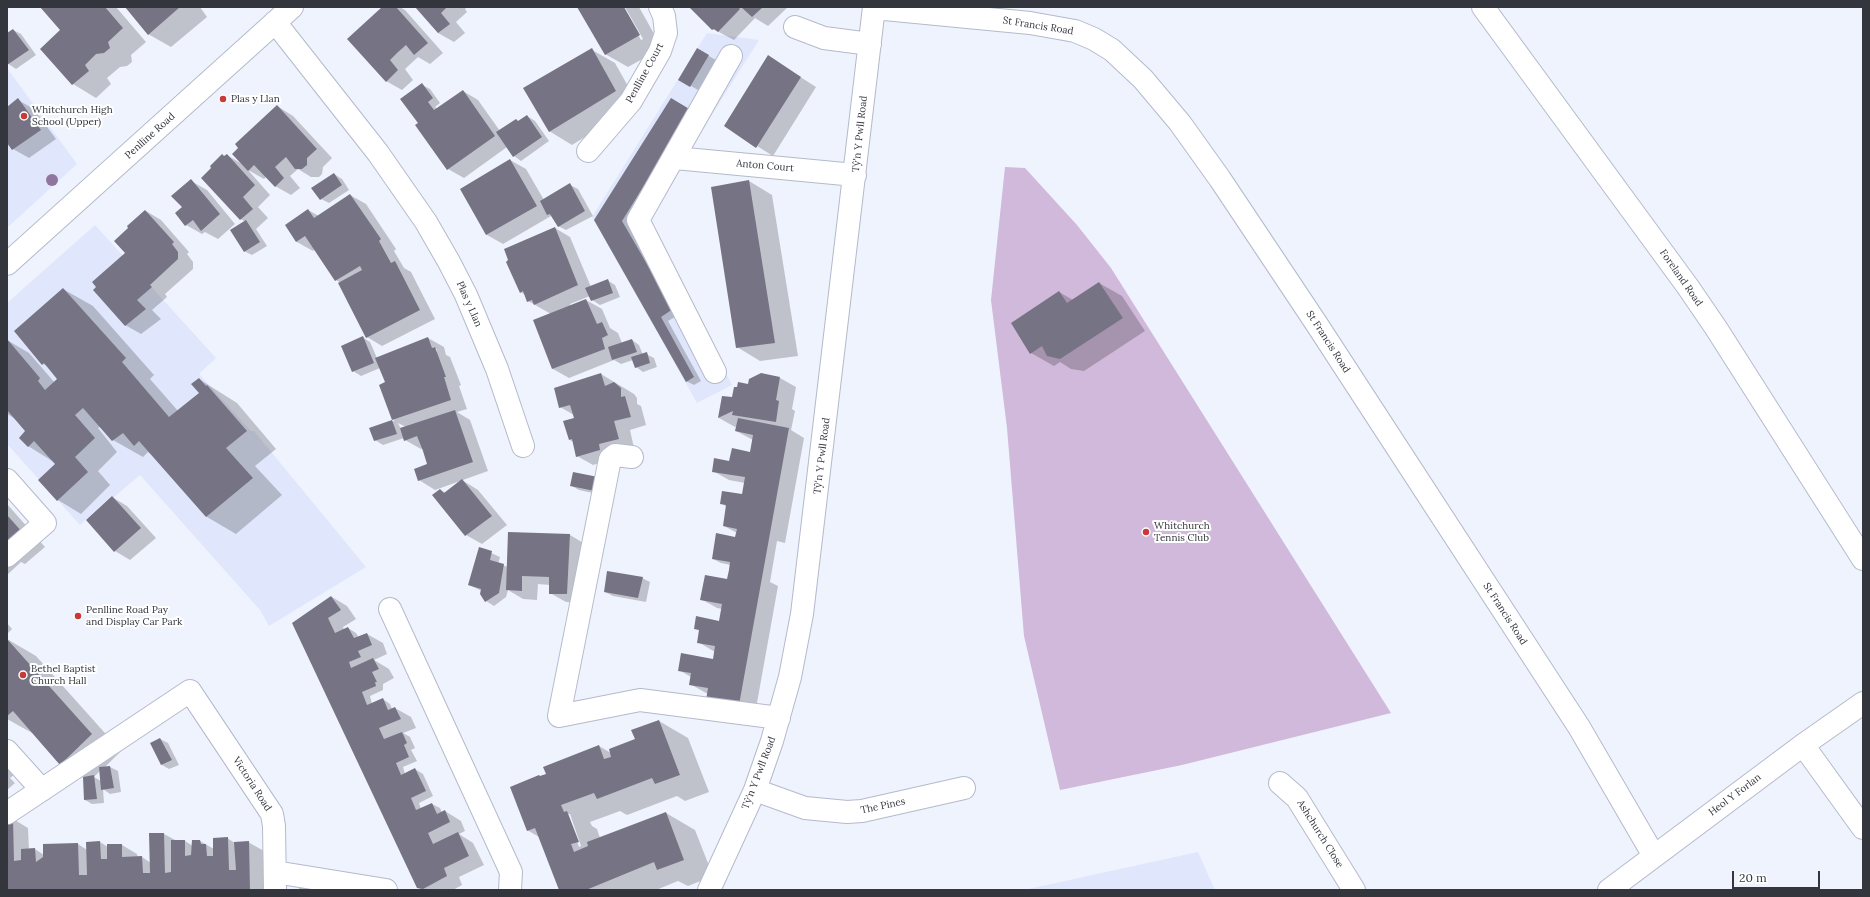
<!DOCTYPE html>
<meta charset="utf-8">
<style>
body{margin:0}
#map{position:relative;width:1870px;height:897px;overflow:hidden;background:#eff3fe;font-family:Lora,serif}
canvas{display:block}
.frame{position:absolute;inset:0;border:8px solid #33363d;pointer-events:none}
.scale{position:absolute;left:1732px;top:871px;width:88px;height:18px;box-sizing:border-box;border:2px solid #33363d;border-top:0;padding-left:5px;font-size:12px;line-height:14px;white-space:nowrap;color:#33363d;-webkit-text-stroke:3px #fff;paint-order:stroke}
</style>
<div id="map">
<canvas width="1870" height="897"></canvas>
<div class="frame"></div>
<div class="scale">20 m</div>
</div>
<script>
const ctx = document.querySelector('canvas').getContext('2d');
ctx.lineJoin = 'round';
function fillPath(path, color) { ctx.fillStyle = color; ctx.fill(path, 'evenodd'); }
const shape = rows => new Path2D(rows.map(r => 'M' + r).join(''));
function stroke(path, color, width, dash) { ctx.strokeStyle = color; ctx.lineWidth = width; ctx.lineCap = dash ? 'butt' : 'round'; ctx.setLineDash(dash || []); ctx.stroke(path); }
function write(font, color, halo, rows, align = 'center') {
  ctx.font = font + ' Lora,serif'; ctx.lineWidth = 4; ctx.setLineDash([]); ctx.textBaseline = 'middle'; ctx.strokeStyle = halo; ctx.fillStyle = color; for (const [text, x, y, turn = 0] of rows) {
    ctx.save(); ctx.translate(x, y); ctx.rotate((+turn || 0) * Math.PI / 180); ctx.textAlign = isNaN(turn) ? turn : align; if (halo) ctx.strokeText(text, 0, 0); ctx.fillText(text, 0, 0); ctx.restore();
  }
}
const built = shape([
 [707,33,759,40,650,213,651,225,732,385,697,403,592,217],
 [7,68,77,164,7,228],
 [95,225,216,358,199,374,251,431,254,431,366,567,269,626,260,610,140,475,113,498,111,496,80,525,7,444,7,303],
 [1198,852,1215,890,1028,890,1028,889]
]);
const green = shape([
 [1005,167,1025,168,1077,225,1111,268,1391,713,1182,765,1060,790,1024,636,1007,428,991,300]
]);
const shadow = shape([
 [42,7,116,7,146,42,131,55,132,62,127,66,120,67,107,78,111,84,96,98,73,84,41,49,62,30],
 [126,7,200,7,207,17,171,47,148,34],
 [383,7,400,7,405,10,443,53,430,64,418,57,405,69,413,80,402,90,386,81],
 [416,7,467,7,465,9,467,12,456,22,465,33,454,42,438,33],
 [578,7,623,7,641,40,643,39,625,7,639,7,662,48,628,67,605,54],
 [690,7,788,7,768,26,755,18,734,40,713,29],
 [13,30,21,34,36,55,16,69,7,63,7,34],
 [592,50,615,63,638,104,572,145,549,131],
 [698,50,716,60,698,90,679,79],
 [769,57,816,87,773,156,725,126],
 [422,85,430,89,440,103,435,107,438,109,463,91,478,100,500,131,516,120,519,122,527,116,535,121,549,141,521,161,514,156,507,147,464,178,448,169,419,123],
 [18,100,34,109,56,139,29,158,13,149,7,142,7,108],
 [277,106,293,116,332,158,323,167,322,174,319,177,311,177,298,169,290,176,300,188,291,195,275,186,266,177,264,179,248,170,270,195,258,207,268,218,256,229,267,246,252,255,244,251,245,222,241,219,225,157,227,155,242,164],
 [698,115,630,226,680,314,668,321,701,381,694,385,686,381,595,220],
 [510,160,526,169,544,200,570,185,578,189,593,216,566,230,558,226,551,216,503,244,487,235,461,189],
 [334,174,342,179,349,190,329,203,321,199],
 [191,181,207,190,235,224,218,239,205,232,202,234,186,225,183,208],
 [749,181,772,195,798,356,760,361,737,347],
 [350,195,366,204,396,249,394,251,404,268,411,272,435,319,382,346,367,337,341,283,336,280,315,249,313,251,297,242,286,226,308,210,319,216],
 [146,211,161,220,189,252,187,254,193,262,193,269,165,294,167,297,152,310,161,319,141,334,125,325,127,253],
 [555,228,570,237,591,287,607,280,615,285,620,297,600,305,592,300,590,296,570,304,571,306,586,300,602,309,610,328,618,333,622,343,632,340,639,345,643,355,646,354,654,358,657,367,643,372,636,367,633,360,621,364,614,360,569,378,553,369,551,314,528,301,525,295,521,292],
 [1099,283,1122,296,1145,331,1084,371,1071,369,1060,362,1054,366,1031,353,1059,292,1073,300],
 [63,289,93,306,154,375,150,379,178,411,201,393,199,379,237,403,276,449,255,466,282,495,236,534,207,517,152,455,148,452,143,457,113,440,101,426,98,428,117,452,98,471,110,485,81,514,58,500,40,480,57,464,28,446,27,431,14,418,7,414,7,340,29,353,55,383,62,383,49,367,43,364],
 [362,337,370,342,377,358,428,338,444,347,446,355,450,357,461,385,459,386,467,409,457,412,470,420,488,471,435,490,419,480,428,465,423,448,421,449,405,440,404,438,383,445,375,440,370,428,394,421,380,385,386,383,380,368,361,376,353,371],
 [433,346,437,350,437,355],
 [398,423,406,427,401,429],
 [601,374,634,394,637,398,637,404,641,406,646,425,630,430,634,448,615,458,593,465,577,456,573,442,570,440,575,419,574,415,560,407],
 [780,378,796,387,792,409,795,411,791,430,804,438,785,543,777,541,770,582,778,586,755,714,706,693,690,684,691,677,679,670,714,660,715,652,698,642,700,631,695,628,720,622,722,609,717,608,701,599,728,580,731,565,721,563,713,559,736,538,737,533,724,526,727,507,721,503,743,495,745,483,729,480,713,471,751,453,753,440,736,431,737,426,735,427,719,418,723,397,732,399,748,385],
 [574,473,602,495,579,490,572,486],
 [462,480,478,490,507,525,482,544,466,535,440,490,446,493],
 [112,497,127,506,156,538,130,560,115,551],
 [7,504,45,547,25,564,21,562,7,575],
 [570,535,585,544,583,603,566,602,550,593,550,585,538,584,537,600,523,599,508,590,506,597,494,606,486,601,482,591,469,585,480,548,500,557,498,564,508,567],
 [642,578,650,582,646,602,613,596,605,592],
 [332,597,347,606,356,619,343,627,344,630,348,628,356,633,359,638,367,634,383,643,387,654,374,660,389,669,394,678,383,684,383,690,370,696,372,704,383,699,390,704,392,709,395,708,411,717,416,728,403,733,410,737,415,748,411,750,417,761,403,767,405,774,415,769,423,774,433,796,419,803,421,809,432,804,440,808,442,813,445,811,461,821,465,831,459,834,473,843,484,865,459,877,462,885,453,890,422,890,417,887,294,623],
 [7,623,12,629,7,634],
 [7,639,36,656,121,751,104,768,110,767,118,771,121,792,110,794,103,789,104,803,92,804,85,800,84,778,60,764,34,734,7,719],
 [100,771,101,781,94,777],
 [659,721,688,738,709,792,685,801,677,796,627,815,620,811,590,822,592,826,597,829,600,838,666,813,695,830,713,876,688,886,678,881,656,890,560,890,539,837,527,830,541,777,599,746,611,753,636,740],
 [568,814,570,814,581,846,579,847],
 [160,739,168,743,179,765,169,769,162,765],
 [7,765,15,774,10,778,15,783,7,790],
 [13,819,28,828,29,850,35,849,44,855,78,844,87,850,100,842,108,847,122,845,137,854,138,858,142,857,151,863,150,834,164,834,177,841,185,841,193,846,200,841,214,849,227,838,235,843,248,842,264,851,265,890,7,890],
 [299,882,334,890,299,890]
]);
const building = shape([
 [40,7,105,7,123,28,108,42,110,48,104,53,96,54,85,65,89,71,72,85,40,49,60,30],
 [125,7,180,7,148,35],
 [382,7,396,7,428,43,414,55,406,45,397,53,390,60,398,70,386,82,347,39],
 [415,7,447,7,441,13,450,24,438,33],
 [577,7,624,7,640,35,605,55],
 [689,7,738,7,740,9,718,32,714,29,712,30],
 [741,7,763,7,752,17],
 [13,29,29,50,7,65,7,33],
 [592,48,616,91,549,132,523,88],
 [697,48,709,55,690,87,678,80],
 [768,55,801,77,756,148,724,126],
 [422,83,433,98,428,102,434,110,463,90,495,136,447,170,415,125,418,123,400,99],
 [18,98,41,130,12,150,7,143,7,107],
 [671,98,691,110,622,221,673,309,661,317,694,377,686,382,594,220],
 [277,105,317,149,307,158,307,165,302,169,295,169,286,157,275,167,284,178,275,187,254,165,248,171,232,154,238,148,235,144],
 [527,115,542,137,513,157,496,132,516,119,518,121],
 [222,154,224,156,227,154,255,185,243,197,253,209,240,220,201,178,211,168,210,166],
 [510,159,537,206,486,235,460,189],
 [334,173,342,185,320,200,311,188],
 [191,179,220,214,201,231,193,220,185,226,175,213,182,207,171,196],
 [749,180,775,343,736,348,711,187],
 [570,183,585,211,558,227,550,214,547,215,540,201],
 [350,194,381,239,379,241,391,263,395,261,420,310,366,338,338,283,362,270,360,266,335,281,305,236,296,242,285,225,308,209,314,218],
 [145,210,174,242,172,244,178,252,178,259,150,285,152,287,137,300,146,309,125,326,93,290,96,287,92,282,125,253,114,241,128,228,127,226],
 [246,220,260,242,244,252,230,230],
 [555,227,578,285,534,305,532,300,527,302,523,291,520,293,506,262,508,260,504,249],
 [608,279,613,293,591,301,585,288],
 [1099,282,1123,318,1060,359,1047,356,1042,346,1030,354,1011,323,1059,291,1067,303],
 [63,288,126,358,122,362,169,417,199,393,191,384,199,378,206,386,207,385,247,431,226,448,253,478,206,517,139,441,134,446,123,433,112,441,83,408,75,415,95,438,75,457,88,472,57,501,38,480,55,464,34,441,28,447,19,438,25,431,7,410,7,339,40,378,38,381,45,390,57,379,44,363,42,365,14,331],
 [586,299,597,324,602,322,608,335,602,338,605,349,552,369,533,320],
 [363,336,374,363,352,372,341,346],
 [428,337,432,348,435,347,446,377,444,377,451,400,392,420,379,385,385,382,375,358],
 [632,339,637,352,612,360,608,347],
 [647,352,650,363,635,368,631,357],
 [601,373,605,386,614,382,621,388,621,397,625,396,631,417,614,421,619,439,599,444,600,450,576,457,572,439,569,440,563,421,574,418,570,405,559,408,554,388],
 [761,373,780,377,776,400,779,401,776,422,732,415,733,411,718,418,722,396,732,397,734,387,737,387,738,382,748,384,749,379],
 [455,410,473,462,418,481,414,469,427,464,423,451,417,436,404,441,400,428],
 [738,418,789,428,739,705,706,700,708,688,689,685,691,673,678,671,681,653,713,659,715,646,697,643,699,630,694,629,696,616,719,621,722,604,700,600,705,575,727,579,729,570,730,562,712,559,716,533,735,537,737,529,723,526,726,505,720,504,722,491,742,494,745,477,712,472,714,458,729,461,732,448,750,452,753,435,735,431],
 [392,420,397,434,374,441,369,428],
 [573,472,598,477,595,491,570,486],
 [462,479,492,516,465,536,432,495,440,489,444,493],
 [112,496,141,528,114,552,86,520],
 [7,515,23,533,7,547],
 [508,532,570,534,567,594,549,594,549,577,522,576,522,591,506,590],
 [479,547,492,551,490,560,504,564,499,593,485,602,480,594,481,589,468,585],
 [607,571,643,577,638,598,604,592],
 [331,596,341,610,328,618,335,633,348,627,354,638,367,633,372,645,358,651,361,657,349,662,351,668,373,658,379,669,372,672,377,682,375,682,376,686,362,692,367,705,383,698,388,710,395,707,401,719,379,728,384,739,402,732,407,743,404,745,409,757,396,763,401,775,415,768,426,791,411,798,416,810,432,803,437,814,445,810,450,822,428,833,433,844,458,832,469,856,444,868,447,876,423,889,417,888,292,623],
 [7,639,92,734,60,765,13,711,7,716],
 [659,720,680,775,655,784,652,778,597,799,594,793,561,805,564,812,567,811,579,842,571,844,574,852,588,846,587,842,666,812,684,860,657,870,654,862,586,890,559,890,535,828,527,831,510,787,539,775,540,776,546,774,543,767,599,745,604,759,611,757,609,749,635,739,631,730],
 [160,738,172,760,161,765,150,743],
 [110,766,114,788,101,790,99,767],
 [94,775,97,799,84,800,83,777],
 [13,818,14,861,21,860,21,849,35,848,36,862,43,857,43,844,78,843,79,875,87,875,86,842,100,841,101,859,107,859,107,844,122,844,122,857,142,856,143,873,150,873,149,833,164,833,165,873,171,872,171,840,185,840,185,856,191,855,192,840,200,840,201,844,206,844,207,856,213,856,213,838,228,837,229,870,236,870,234,842,249,841,250,890,7,890,7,822]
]);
const minor = shape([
 [1483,7,1688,287,1716,328,1863,559],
 [874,8,1030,23,1075,31,1094,39,1112,50,1143,79,1180,123,1220,179,1316,323,1579,727,1654,856],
 [275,22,378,153,426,222,449,262,466,295,497,369,523,446],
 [795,27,824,38,870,44],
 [588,151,631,101,660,51,666,33,664,16,660,7],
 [675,158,855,175],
 [7,264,292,7],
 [715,372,638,220,731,56],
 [632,457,615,455,610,459,559,716,640,700,779,718],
 [7,480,45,523,7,556],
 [390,609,511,872,510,890],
 [1803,745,1863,828],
 [7,751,42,790],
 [1280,783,1297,798,1354,890],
 [755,790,805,808,847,812,862,811,964,788],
 [7,813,190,691,272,814,274,826,275,890],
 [275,872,386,890],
 [709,890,755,790,772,741,790,677,802,614,874,7],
 [1609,890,1803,745,1863,703]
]);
const trees = [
 [52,180]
];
const markers = [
 [223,99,4,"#c83a38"],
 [24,116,4,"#c83a38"],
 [1146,532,4,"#c83a38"],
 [78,616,4,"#c83a38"],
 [23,675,4,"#c83a38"]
];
const streetNames = [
 ["St Francis Road",1038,26,9],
 ["Penlline Court",645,73,-61],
 ["Tŷ'n Y Pwll Road",860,134,-84],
 ["Penlline Road",150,136,-42],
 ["Anton Court",765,166,5],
 ["Foreland Road",1681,278,55],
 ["Plas y Llan",469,304,66],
 ["St Francis Road",1328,342,57],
 ["Tŷ'n Y Pwll Road",822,456,-83],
 ["St Francis Road",1505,614,57],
 ["Tŷ'n Y Pwll Road",759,773,-69],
 ["Victoria Road",252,784,57],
 ["Heol Y Forlan",1735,795,-37],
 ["The Pines",883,806,-12],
 ["Ashchurch Close",1320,834,58]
];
const poiNames = [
 ["Plas y Llan",231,99],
 ["Whitchurch High",32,110],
 ["School (Upper)",32,122],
 ["Whitchurch",1154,526],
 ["Tennis Club",1154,538],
 ["Penlline Road Pay",86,610],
 ["and Display Car Park",86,622],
 ["Bethel Baptist",31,669],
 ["Church Hall",31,681]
];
fillPath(built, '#e0e7fc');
fillPath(green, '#d0b9da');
fillPath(shadow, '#0003');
fillPath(building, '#767384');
stroke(minor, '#b4bacb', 24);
stroke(minor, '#fff', 22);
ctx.fillStyle = '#90769f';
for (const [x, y] of trees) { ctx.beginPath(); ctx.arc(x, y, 6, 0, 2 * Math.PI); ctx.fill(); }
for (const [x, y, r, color] of markers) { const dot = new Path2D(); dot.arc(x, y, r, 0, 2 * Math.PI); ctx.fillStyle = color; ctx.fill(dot); stroke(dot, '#fff', 1.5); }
write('10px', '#33363d', '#fff', streetNames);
write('10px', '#33363d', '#fff', poiNames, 'left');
</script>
